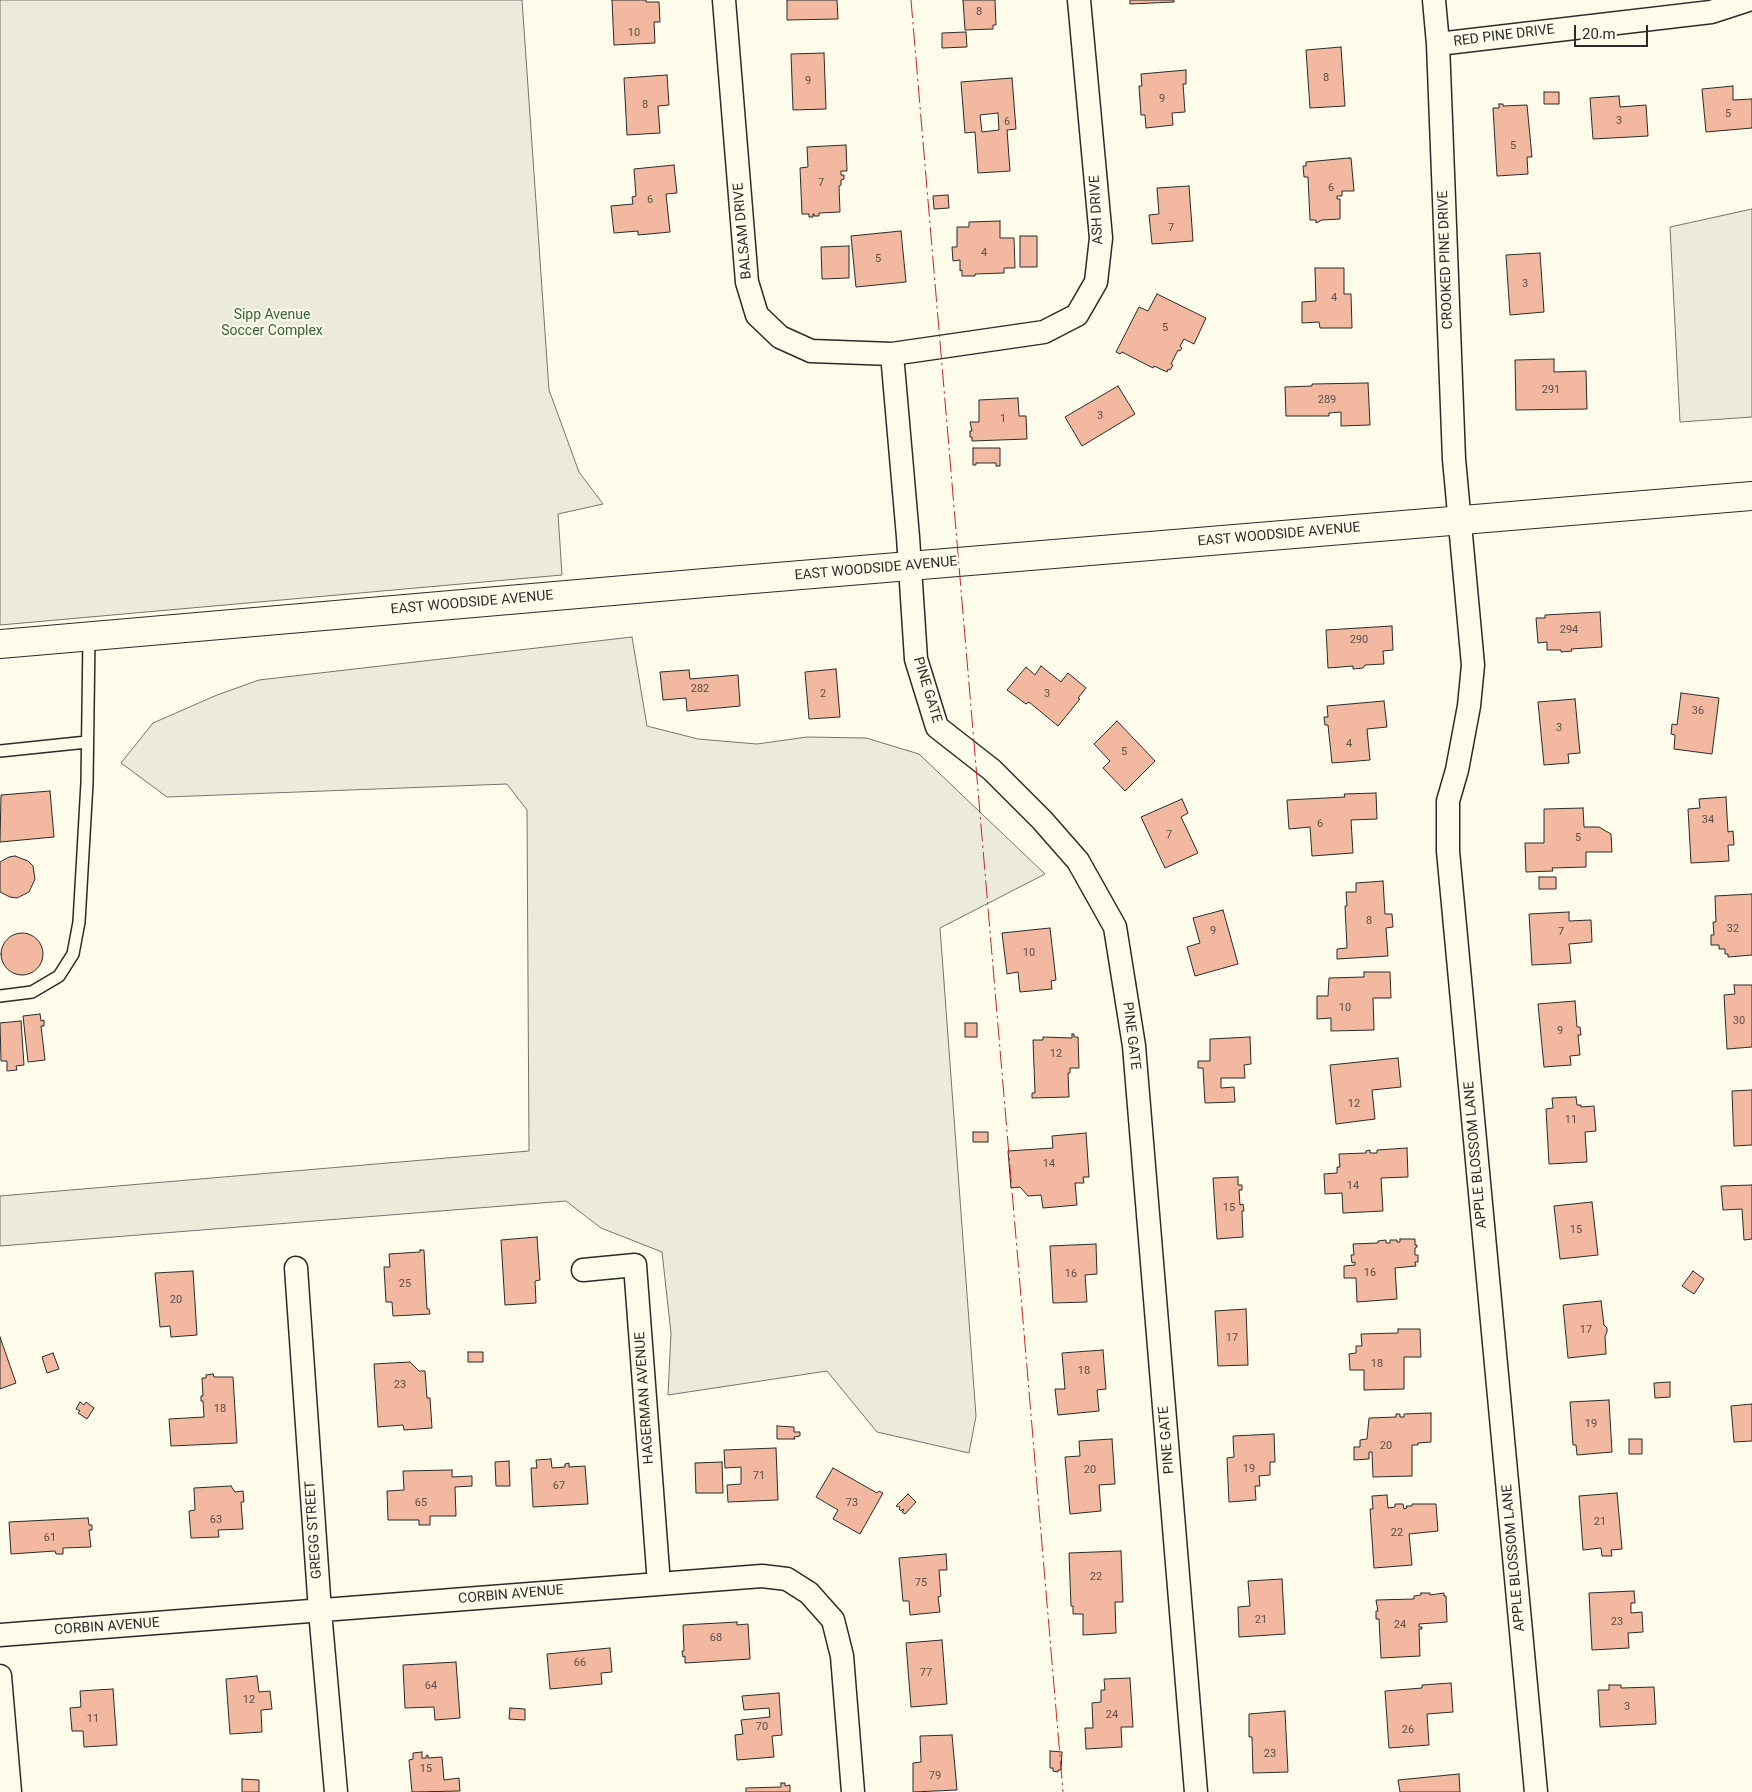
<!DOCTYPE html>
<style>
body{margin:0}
#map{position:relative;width:1752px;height:1792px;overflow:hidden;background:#fdfbea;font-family:Roboto,sans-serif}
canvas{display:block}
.scale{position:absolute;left:1574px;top:25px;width:74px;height:22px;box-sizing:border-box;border:2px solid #2b2b2b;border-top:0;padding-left:6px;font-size:15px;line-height:18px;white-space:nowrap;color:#2b2b2b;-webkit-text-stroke:4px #fdfbea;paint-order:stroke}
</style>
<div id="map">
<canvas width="1752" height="1792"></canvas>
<div class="scale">20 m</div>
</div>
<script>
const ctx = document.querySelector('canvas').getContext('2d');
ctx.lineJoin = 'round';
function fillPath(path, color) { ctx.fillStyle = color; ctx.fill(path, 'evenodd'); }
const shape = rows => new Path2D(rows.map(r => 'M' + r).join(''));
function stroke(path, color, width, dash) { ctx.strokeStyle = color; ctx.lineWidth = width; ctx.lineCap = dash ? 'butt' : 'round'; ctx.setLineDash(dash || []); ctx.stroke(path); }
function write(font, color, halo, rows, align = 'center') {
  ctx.font = font + ' Roboto,sans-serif'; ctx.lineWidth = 4; ctx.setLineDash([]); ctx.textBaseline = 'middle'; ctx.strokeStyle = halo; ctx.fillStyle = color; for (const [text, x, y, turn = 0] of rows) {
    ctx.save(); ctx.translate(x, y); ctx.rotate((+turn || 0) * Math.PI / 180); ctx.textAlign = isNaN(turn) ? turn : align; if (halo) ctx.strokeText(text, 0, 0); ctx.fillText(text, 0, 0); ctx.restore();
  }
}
const green = shape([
 [0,0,522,0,549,390,579,472,603,504,558,514,562,575,0,625,0,0],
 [1752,209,1752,417,1680,422,1670,227,1752,209],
 [632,637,647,726,698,739,757,744,807,737,866,738,919,754,1045,874,940,928,976,1416,969,1453,877,1432,827,1371,668,1395,671,1333,662,1252,601,1228,566,1201,0,1246,0,1196,529,1151,527,810,507,784,167,797,121,763,153,723,217,695,259,680,632,637]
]);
const building = shape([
 [612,0,646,0,646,2,659,2,660,22,654,22,655,43,614,45,612,0],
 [787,0,837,0,838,19,787,20,787,0],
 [963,0,995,0,996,25,993,25,993,29,965,30,963,0],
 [1130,0,1174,0,1174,2,1130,4,1130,0],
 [966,32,967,47,942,48,942,33,966,32],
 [1341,47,1345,106,1310,108,1306,50,1341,47],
 [824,53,826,109,793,110,791,54,824,53],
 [1186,70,1186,84,1183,84,1185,112,1172,113,1173,125,1146,128,1145,115,1141,115,1139,86,1142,86,1141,74,1186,70],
 [667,75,669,105,658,106,660,133,627,135,624,78,667,75],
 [1012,78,1016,129,1007,130,1010,171,978,173,975,132,965,133,961,82,1012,78],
 [998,113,999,130,982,132,980,115,998,113],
 [1733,86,1733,100,1752,99,1752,128,1706,132,1702,89,1733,86],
 [1544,92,1559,92,1559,104,1544,104,1544,92],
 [1619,96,1620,107,1646,105,1648,136,1593,139,1590,98,1619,96],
 [1499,104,1503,104,1503,106,1527,105,1532,157,1527,157,1528,174,1497,176,1493,108,1499,108,1499,104],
 [846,145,847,171,841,171,841,175,844,175,844,179,841,180,841,185,839,186,840,212,819,213,819,216,814,216,814,214,813,214,813,217,809,217,809,214,802,214,800,168,808,167,807,147,846,145],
 [1349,158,1351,158,1354,191,1342,191,1342,196,1337,196,1337,199,1340,199,1340,219,1322,220,1316,223,1316,220,1310,220,1308,177,1304,177,1303,166,1306,166,1306,162,1349,158],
 [674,165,677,193,666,194,670,232,638,235,638,231,614,233,611,206,633,204,632,197,636,196,634,169,674,165],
 [1189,186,1193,241,1152,244,1149,215,1159,214,1157,188,1189,186],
 [948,195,949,208,934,209,933,196,948,195],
 [1000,221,1000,238,1014,238,1015,268,1004,268,1004,273,975,274,975,276,962,276,962,270,960,271,960,260,953,261,952,247,957,247,957,227,969,227,969,222,1000,221],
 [901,231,906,282,856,287,851,236,901,231],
 [1020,236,1037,236,1037,267,1020,267,1020,236],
 [849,246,849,278,822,279,821,247,849,246],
 [1540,253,1544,312,1510,315,1506,255,1540,253],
 [1315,268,1344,268,1344,294,1351,294,1352,328,1320,328,1319,322,1302,323,1302,302,1316,301,1315,268],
 [1157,294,1206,318,1194,344,1184,339,1180,346,1182,348,1180,351,1178,350,1171,364,1173,365,1170,370,1168,369,1167,372,1154,366,1153,368,1122,352,1120,354,1116,352,1139,307,1148,311,1157,294],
 [1554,359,1554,372,1586,371,1587,409,1516,410,1515,360,1554,359],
 [1368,383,1370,425,1341,426,1341,412,1329,413,1329,416,1286,416,1285,387,1312,386,1312,384,1368,383],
 [1118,386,1135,414,1082,446,1065,417,1118,386],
 [1018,398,1019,416,1026,416,1027,439,972,441,972,437,970,437,970,431,972,431,970,422,979,422,979,400,1018,398],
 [973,448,1000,448,1000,466,996,466,996,463,976,463,976,465,973,465,973,448],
 [1600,612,1602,647,1571,649,1572,651,1561,652,1561,650,1547,650,1547,642,1538,643,1536,618,1545,618,1545,615,1600,612],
 [1392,626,1393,650,1383,651,1384,664,1365,665,1363,668,1353,669,1353,666,1328,668,1326,630,1392,626],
 [1041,666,1061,682,1068,673,1086,688,1078,698,1080,699,1058,726,1029,702,1026,704,1007,690,1026,667,1035,675,1041,666],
 [836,669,840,717,809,719,805,672,836,669],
 [689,670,690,679,738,675,740,706,687,711,686,698,663,700,660,672,689,670],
 [1681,693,1719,698,1712,754,1674,749,1675,735,1671,734,1672,724,1677,725,1681,693],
 [1575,699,1580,753,1568,754,1569,763,1544,765,1538,702,1575,699],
 [1384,701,1387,727,1367,729,1370,760,1332,763,1328,725,1325,725,1324,717,1328,717,1327,706,1384,701],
 [1117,721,1155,761,1125,791,1103,768,1110,761,1094,744,1117,721],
 [50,791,54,837,0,842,1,795,50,791],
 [1376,793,1377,819,1351,820,1353,853,1312,856,1310,827,1289,829,1287,800,1345,797,1344,794,1376,793],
 [1726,797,1728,832,1733,831,1734,845,1728,845,1729,861,1691,863,1688,809,1700,808,1699,799,1726,797],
 [1182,799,1188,813,1181,817,1198,853,1165,868,1141,817,1182,799],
 [1583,808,1584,827,1599,827,1611,834,1612,852,1586,852,1586,867,1552,868,1553,871,1526,872,1525,843,1544,843,1544,809,1583,808],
 [15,856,28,861,33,866,35,879,29,892,17,898,10,897,0,892,0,862,9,857,15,856],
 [1539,877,1556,877,1556,889,1539,889,1539,877],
 [1383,881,1385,914,1392,914,1393,927,1386,928,1388,956,1337,959,1337,949,1347,948,1345,906,1347,906,1346,892,1356,892,1356,883,1383,881],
 [1752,894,1752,955,1728,957,1728,954,1725,954,1725,949,1719,949,1719,945,1711,945,1711,935,1714,935,1713,922,1716,922,1715,896,1752,894],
 [1223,910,1238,964,1195,976,1187,947,1200,943,1193,918,1223,910],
 [1569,912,1569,921,1591,920,1592,942,1569,944,1571,963,1532,965,1529,914,1569,912],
 [1050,928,1056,980,1051,981,1052,989,1020,992,1018,972,1007,974,1002,933,1050,928],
 '1 954a21 21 0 1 1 42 0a21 21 0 1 1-42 0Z',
 [1364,972,1390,972,1391,998,1373,998,1374,1030,1331,1031,1331,1018,1317,1019,1317,996,1328,996,1329,978,1364,977,1364,972],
 [1734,985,1752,985,1752,1047,1727,1049,1724,995,1735,994,1734,985],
 [1575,1001,1577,1027,1580,1027,1581,1035,1578,1035,1580,1055,1570,1056,1571,1065,1544,1067,1538,1004,1575,1001],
 [40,1014,41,1021,44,1020,44,1026,41,1026,45,1060,28,1062,23,1016,40,1014],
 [21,1021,24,1065,16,1066,17,1070,7,1071,7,1061,1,1061,0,1023,21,1021],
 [965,1023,977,1023,977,1037,965,1037,965,1023],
 [1072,1034,1074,1034,1074,1037,1078,1037,1079,1068,1070,1068,1070,1073,1068,1073,1069,1097,1032,1098,1032,1093,1035,1093,1033,1040,1043,1040,1043,1037,1072,1038,1072,1034],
 [1250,1037,1251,1064,1244,1065,1245,1078,1221,1078,1221,1088,1234,1087,1235,1102,1205,1103,1203,1068,1198,1068,1198,1061,1210,1061,1210,1039,1250,1037],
 [1398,1058,1401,1087,1372,1090,1375,1119,1336,1124,1330,1065,1398,1058],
 [1752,1090,1752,1145,1734,1146,1732,1091,1752,1090],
 [1576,1097,1577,1105,1581,1105,1581,1107,1594,1106,1596,1131,1585,1132,1587,1162,1549,1164,1546,1109,1553,1108,1552,1098,1576,1097],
 [973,1132,988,1132,988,1142,973,1142,973,1132],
 [1086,1133,1089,1177,1083,1177,1084,1183,1075,1183,1077,1205,1043,1208,1041,1195,1028,1196,1020,1187,1011,1188,1008,1151,1053,1148,1052,1136,1086,1133],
 [1407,1148,1408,1177,1381,1178,1383,1211,1343,1213,1342,1193,1325,1194,1324,1174,1337,1173,1337,1167,1340,1167,1339,1154,1366,1153,1366,1151,1370,1150,1370,1153,1377,1153,1377,1150,1407,1148],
 [1238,1177,1238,1185,1242,1185,1242,1190,1239,1190,1240,1205,1243,1204,1244,1211,1242,1211,1243,1237,1217,1239,1213,1178,1238,1177],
 [1752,1185,1752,1239,1744,1240,1742,1209,1723,1210,1721,1186,1752,1185],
 [1592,1202,1598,1255,1560,1259,1554,1206,1592,1202],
 [537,1237,540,1280,535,1281,536,1303,505,1305,501,1240,537,1237],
 [1400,1239,1415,1239,1415,1245,1417,1245,1417,1247,1415,1248,1415,1255,1418,1255,1418,1262,1415,1262,1416,1266,1395,1268,1397,1299,1357,1302,1356,1278,1344,1278,1344,1266,1355,1265,1355,1262,1352,1263,1351,1255,1354,1255,1353,1244,1378,1243,1378,1241,1386,1240,1386,1243,1390,1243,1390,1240,1397,1240,1397,1242,1400,1242,1400,1239],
 [1096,1244,1097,1274,1085,1275,1087,1302,1053,1303,1050,1246,1096,1244],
 [420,1250,424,1250,427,1309,429,1309,430,1314,393,1316,392,1302,386,1302,384,1267,390,1267,389,1254,420,1252,420,1250],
 [193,1271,197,1335,171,1337,170,1326,160,1327,155,1273,193,1271],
 [1693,1271,1704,1279,1694,1294,1682,1286,1693,1271],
 [1601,1301,1604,1325,1607,1328,1607,1332,1605,1336,1606,1354,1568,1358,1563,1305,1601,1301],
 [1246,1309,1248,1365,1218,1366,1215,1311,1246,1309],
 [1398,1329,1420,1329,1421,1357,1404,1357,1404,1389,1364,1390,1364,1370,1350,1370,1349,1354,1356,1353,1356,1346,1362,1346,1361,1334,1398,1333,1398,1329],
 [0,1337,16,1383,0,1389,0,1337],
 [1103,1350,1106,1389,1097,1390,1099,1411,1058,1415,1055,1389,1065,1389,1062,1353,1103,1350],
 [468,1352,483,1352,483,1362,468,1362,468,1352],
 [53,1353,59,1369,47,1373,42,1357,53,1353],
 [410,1362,419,1371,425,1371,427,1398,430,1398,432,1428,404,1430,403,1425,378,1427,374,1364,410,1362],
 [213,1374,214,1377,233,1377,237,1443,171,1446,169,1419,204,1417,203,1401,201,1401,201,1396,203,1396,202,1378,206,1378,206,1375,213,1374],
 [1670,1382,1670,1397,1655,1398,1654,1383,1670,1382],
 [1609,1400,1612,1452,1577,1455,1576,1445,1573,1445,1570,1402,1609,1400],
 [80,1402,84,1405,86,1402,94,1408,87,1419,78,1413,80,1411,76,1409,80,1402],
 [1752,1404,1752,1441,1734,1442,1731,1406,1752,1404],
 [1431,1413,1431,1442,1418,1443,1418,1445,1412,1445,1412,1476,1373,1477,1372,1452,1369,1452,1369,1459,1354,1460,1354,1447,1360,1447,1360,1440,1367,1439,1369,1418,1396,1417,1396,1414,1400,1414,1400,1417,1404,1417,1404,1414,1431,1413],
 [777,1426,794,1427,794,1432,800,1432,800,1436,794,1437,795,1439,777,1439,777,1426],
 [1274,1434,1275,1462,1270,1462,1270,1475,1259,1476,1260,1486,1255,1486,1256,1500,1229,1502,1227,1458,1234,1457,1233,1436,1274,1434],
 [1112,1439,1115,1484,1099,1485,1101,1511,1070,1514,1065,1457,1080,1456,1079,1441,1112,1439],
 [1629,1439,1642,1439,1642,1454,1629,1454,1629,1439],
 [776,1448,778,1500,728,1502,727,1485,741,1484,741,1467,725,1468,724,1450,776,1448],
 [551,1459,552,1468,565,1467,565,1464,569,1463,569,1467,585,1466,588,1504,533,1507,531,1468,537,1468,536,1460,551,1459],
 [509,1461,510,1486,496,1486,495,1462,509,1461],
 [722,1462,723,1493,696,1493,695,1463,722,1462],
 [833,1468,877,1493,879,1491,883,1493,860,1534,833,1519,838,1510,816,1497,833,1468],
 [452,1470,452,1477,472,1476,472,1486,455,1487,456,1516,430,1516,430,1525,419,1525,419,1520,388,1520,387,1491,404,1490,403,1471,452,1470],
 [231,1486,235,1492,243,1491,244,1502,241,1502,243,1529,218,1530,219,1537,191,1538,189,1511,195,1510,194,1488,231,1486],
 [1617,1493,1622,1549,1611,1550,1612,1556,1602,1556,1601,1548,1583,1550,1579,1496,1617,1493],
 [908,1494,916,1502,905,1514,902,1512,904,1510,903,1509,901,1511,899,1509,900,1507,896,1506,908,1494],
 [1387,1495,1388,1508,1395,1507,1395,1504,1403,1504,1404,1509,1407,1508,1406,1506,1412,1506,1412,1504,1436,1504,1438,1531,1409,1534,1412,1565,1374,1568,1370,1509,1373,1509,1372,1496,1387,1495],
 [88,1518,89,1525,92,1525,92,1530,89,1530,91,1547,63,1548,63,1554,56,1554,55,1551,11,1554,9,1522,88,1518],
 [1121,1551,1123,1602,1115,1602,1116,1633,1083,1635,1083,1614,1073,1614,1073,1606,1071,1606,1069,1553,1121,1551],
 [946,1554,947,1570,939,1570,941,1596,938,1597,940,1612,910,1615,909,1601,903,1601,899,1558,946,1554],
 [1282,1579,1285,1634,1239,1637,1238,1607,1250,1606,1248,1581,1282,1579],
 [1634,1591,1635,1603,1631,1603,1631,1613,1642,1612,1643,1632,1628,1633,1629,1648,1592,1650,1589,1593,1634,1591],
 [1421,1593,1430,1593,1430,1595,1444,1593,1444,1596,1446,1596,1447,1622,1419,1624,1419,1627,1422,1627,1422,1629,1419,1629,1420,1656,1381,1658,1379,1619,1376,1619,1376,1611,1378,1611,1376,1600,1414,1599,1414,1596,1421,1595,1421,1593],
 [737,1622,737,1625,748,1624,750,1659,685,1663,685,1656,683,1657,682,1651,684,1651,683,1625,737,1622],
 [942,1640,947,1704,911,1707,906,1643,942,1640],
 [610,1648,612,1672,601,1673,602,1684,550,1689,547,1654,610,1648],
 [456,1662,460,1718,435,1720,434,1707,405,1708,403,1665,456,1662],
 [257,1676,259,1692,270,1691,272,1709,261,1710,262,1732,230,1734,226,1679,257,1676],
 [1130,1678,1133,1727,1121,1727,1122,1747,1086,1749,1085,1728,1093,1728,1092,1703,1101,1702,1101,1690,1105,1690,1104,1679,1130,1678],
 [1451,1683,1453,1712,1427,1714,1429,1745,1389,1748,1385,1691,1422,1688,1422,1685,1451,1683],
 [1609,1685,1621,1685,1621,1688,1654,1687,1656,1724,1600,1727,1598,1690,1609,1690,1609,1685],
 [113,1689,117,1745,84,1747,83,1731,72,1731,70,1708,81,1707,80,1691,113,1689],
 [779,1693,782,1735,772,1736,774,1757,737,1760,735,1735,743,1734,741,1720,770,1717,769,1708,744,1710,742,1696,779,1693],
 [510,1708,525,1709,525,1720,509,1719,510,1708],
 [1285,1711,1288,1772,1253,1773,1252,1737,1249,1737,1249,1714,1285,1711],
 [952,1735,957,1790,913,1792,913,1763,921,1762,920,1736,952,1735],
 [1050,1751,1062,1752,1061,1770,1058,1770,1058,1772,1053,1771,1053,1768,1050,1768,1050,1751],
 [422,1752,422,1758,426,1758,426,1756,428,1755,428,1758,442,1757,444,1780,459,1778,460,1791,412,1792,409,1760,413,1759,413,1753,422,1752],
 [1459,1774,1460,1792,1400,1792,1398,1780,1459,1774],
 [242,1779,259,1780,259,1792,242,1792,242,1779],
 [781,1783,785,1783,785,1786,790,1785,790,1792,746,1792,746,1788,781,1787,781,1783]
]);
const service = shape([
 [0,751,87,742],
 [0,996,32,992,59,976,73,954,79,922,87,783,89,637]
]);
const minor = shape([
 [724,0,747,282,757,315,780,337,811,351,892,354,1044,332,1077,315,1096,282,1101,238,1079,0],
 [1434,0,1438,44,1454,459,1473,665,1469,706,1457,770,1448,801,1448,851,1536,1792],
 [1438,44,1711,12,1748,0],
 [892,354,908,537,916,659,937,727,992,770,1042,820,1078,861,1115,927,1134,1046,1196,1792],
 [296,1268,320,1611,336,1792],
 [583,1270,635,1265,659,1584],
 [0,1635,762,1576,787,1579,809,1593,833,1620,842,1656,853,1792],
 [0,1676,10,1792]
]);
const secondary = shape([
 [0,644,705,583,1752,496]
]);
const power = shape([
 [911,0,1063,1792]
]);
const numberNames = [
 ["8",979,12],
 ["10",634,33],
 ["8",1326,78],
 ["9",808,81],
 ["9",1162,99],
 ["8",645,105],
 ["5",1728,114],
 ["3",1619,121],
 ["6",1007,122],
 ["5",1513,146],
 ["7",821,183],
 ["6",1331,188],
 ["6",650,200],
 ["7",1171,228],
 ["4",984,253],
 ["5",878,259],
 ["3",1525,284],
 ["4",1334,298],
 ["5",1165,328],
 ["291",1551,390],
 ["289",1327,400],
 ["3",1100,416],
 ["1",1003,419],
 ["294",1569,630],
 ["290",1359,640],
 ["282",700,689],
 ["2",823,694],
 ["3",1047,694],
 ["36",1698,711],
 ["3",1559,728],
 ["4",1349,744],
 ["5",1124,752],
 ["34",1708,820],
 ["6",1320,824],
 ["7",1169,835],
 ["5",1578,838],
 ["8",1369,921],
 ["32",1733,929],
 ["9",1213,931],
 ["7",1561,932],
 ["10",1029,953],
 ["10",1345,1008],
 ["30",1739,1021],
 ["9",1560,1031],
 ["12",1056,1054],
 ["12",1354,1104],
 ["11",1571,1120],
 ["14",1049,1164],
 ["14",1353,1186],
 ["15",1229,1208],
 ["15",1576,1230],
 ["16",1370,1273],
 ["16",1071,1274],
 ["25",405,1284],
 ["20",176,1300],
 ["17",1586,1330],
 ["17",1232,1338],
 ["18",1377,1364],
 ["18",1084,1371],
 ["23",400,1385],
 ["18",220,1409],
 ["19",1591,1424],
 ["20",1386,1446],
 ["19",1249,1469],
 ["20",1090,1470],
 ["71",759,1476],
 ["67",559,1486],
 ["65",421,1503],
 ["73",852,1503],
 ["63",216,1520],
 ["21",1600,1522],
 ["22",1397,1533],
 ["61",50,1538],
 ["22",1096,1577],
 ["75",921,1583],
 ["21",1261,1620],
 ["23",1617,1622],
 ["24",1400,1625],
 ["68",716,1638],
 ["66",580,1663],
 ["77",926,1673],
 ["64",431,1686],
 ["12",249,1700],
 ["3",1627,1707],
 ["24",1112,1715],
 ["11",93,1719],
 ["70",762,1727],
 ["26",1408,1730],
 ["23",1270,1754],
 ["15",426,1769],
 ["79",935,1776]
];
const streetNames = [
 ["RED PINE DRIVE",1504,36,-7],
 ["ASH DRIVE",1097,210,-93],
 ["BALSAM DRIVE",743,231,-95],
 ["CROOKED PINE DRIVE",1446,260,-92],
 ["EAST WOODSIDE AVENUE",1279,535,-5],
 ["EAST WOODSIDE AVENUE",876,569,-5],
 ["EAST WOODSIDE AVENUE",472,603,-5],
 ["PINE GATE",927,690,73],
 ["PINE GATE",1131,1036,83],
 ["APPLE BLOSSOM LANE",1476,1155,-95],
 ["HAGERMAN AVENUE",645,1398,-94],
 ["PINE GATE",1167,1440,-95],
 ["GREGG STREET",314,1530,-94],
 ["APPLE BLOSSOM LANE",1514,1558,-95],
 ["CORBIN AVENUE",511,1595,-5],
 ["CORBIN AVENUE",107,1627,-4]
];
const parkNames = [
 ["Sipp Avenue",272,315],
 ["Soccer Complex",272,331]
];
fillPath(green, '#ecebdb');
stroke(green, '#74746e', 1);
fillPath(building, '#f2b8a0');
stroke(building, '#2b2b2b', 1);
stroke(service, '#2b2b2b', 14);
stroke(minor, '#2b2b2b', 25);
stroke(secondary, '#2b2b2b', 30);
stroke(service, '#fdfbea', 11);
stroke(minor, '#fdfbea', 22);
stroke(secondary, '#fdfbea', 28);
stroke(power, '#c62828', 1, [18, 4, 2.5, 4]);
write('11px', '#5d4e48', null, numberNames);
write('14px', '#2b2b2b', '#fdfbea', streetNames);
write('14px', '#34623c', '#fdfbea', parkNames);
</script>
